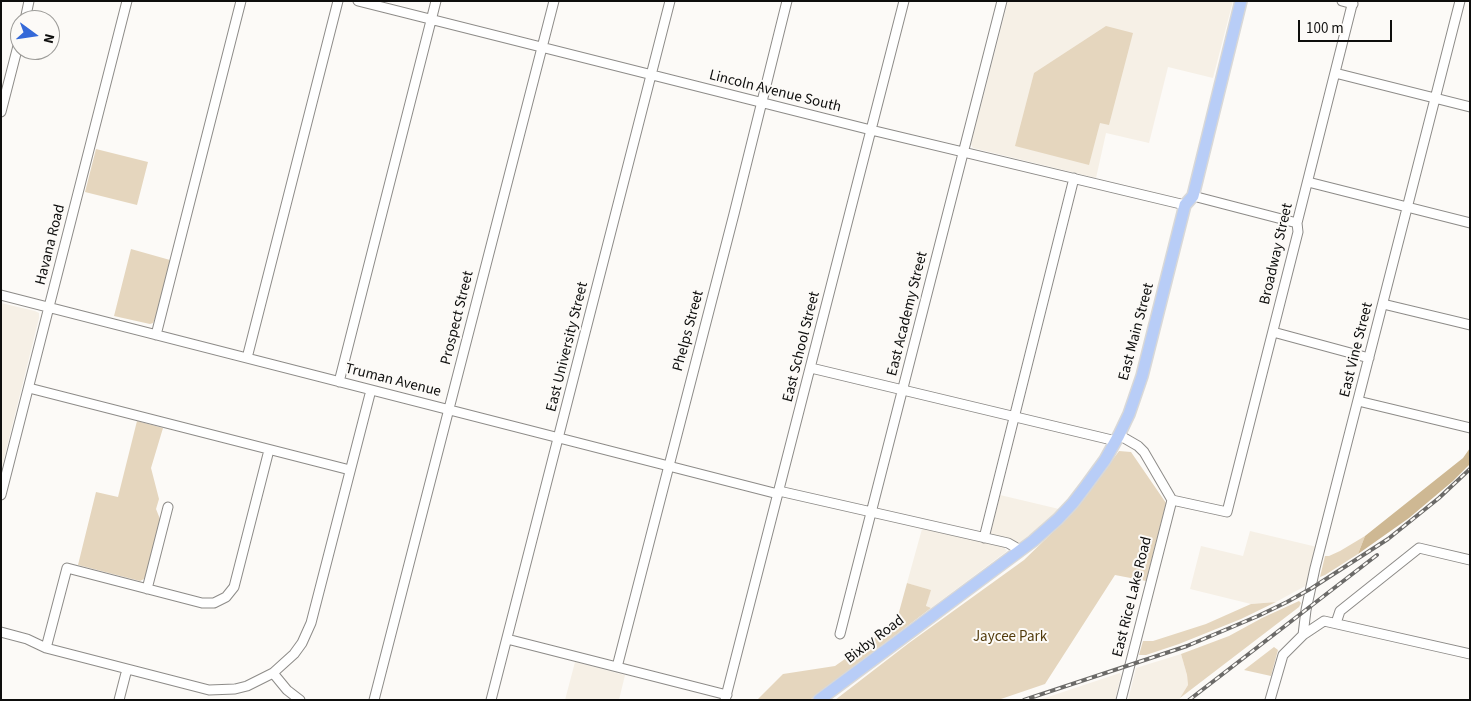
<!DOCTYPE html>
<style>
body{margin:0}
#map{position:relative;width:1471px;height:701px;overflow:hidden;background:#fcfaf7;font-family:"Source Sans 3",sans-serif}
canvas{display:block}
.frame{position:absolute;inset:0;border:2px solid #0e0e0d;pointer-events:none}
.north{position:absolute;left:10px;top:10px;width:50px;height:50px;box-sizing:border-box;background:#fcfaf7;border:1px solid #9d9c99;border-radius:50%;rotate:104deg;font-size:14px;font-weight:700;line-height:20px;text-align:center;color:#0e0e0d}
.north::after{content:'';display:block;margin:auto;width:18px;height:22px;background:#3569d8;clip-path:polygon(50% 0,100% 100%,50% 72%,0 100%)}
.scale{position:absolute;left:1298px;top:20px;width:94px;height:22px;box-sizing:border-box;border:2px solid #0e0e0d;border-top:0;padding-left:6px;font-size:15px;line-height:18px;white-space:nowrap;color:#0e0e0d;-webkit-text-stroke:4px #fcfaf7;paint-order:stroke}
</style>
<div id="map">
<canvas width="1471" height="701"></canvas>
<div class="frame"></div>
<div class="north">N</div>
<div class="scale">100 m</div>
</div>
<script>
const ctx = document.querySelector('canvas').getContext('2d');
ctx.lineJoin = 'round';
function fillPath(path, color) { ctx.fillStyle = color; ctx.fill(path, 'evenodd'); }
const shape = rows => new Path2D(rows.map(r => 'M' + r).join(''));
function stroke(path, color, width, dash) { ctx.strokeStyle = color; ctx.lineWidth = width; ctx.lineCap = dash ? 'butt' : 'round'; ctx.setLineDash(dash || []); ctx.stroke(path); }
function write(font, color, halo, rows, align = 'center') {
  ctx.font = font + ' "Source Sans 3",sans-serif'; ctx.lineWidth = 4; ctx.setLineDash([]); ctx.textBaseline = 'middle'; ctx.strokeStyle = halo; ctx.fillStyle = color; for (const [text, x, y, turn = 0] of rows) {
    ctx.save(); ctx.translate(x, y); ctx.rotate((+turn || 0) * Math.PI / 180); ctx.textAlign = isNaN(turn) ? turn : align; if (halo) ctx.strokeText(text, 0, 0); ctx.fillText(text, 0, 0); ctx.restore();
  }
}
const built = shape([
 [1008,1,1233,1,1213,78,1168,67,1149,143,1106,133,1096,178,973,148,971,144],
 [1,303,35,311,39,313,39,318,1,471],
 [1000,495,1059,509,1043,525,1019,543,1016,543,990,536],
 [922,529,1003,546,1007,551,931,608,926,607,930,590,907,583],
 [1250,531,1317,547,1307,585,1276,602,1251,604,1190,589,1201,546,1243,556],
 [1181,654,1187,675,1188,685,1179,700,1128,700,1136,668],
 [575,662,625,675,619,700,565,700],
 [1120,673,1121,676,1115,700,1039,700]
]);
const green = shape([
 [1106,26,1133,33,1109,125,1100,123,1089,165,1015,146,1034,73],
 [96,149,148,162,137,205,85,192],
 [131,249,170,260,156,316,153,323,150,324,114,316],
 [137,421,163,428,151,468,159,499,156,509,160,519,146,575,144,579,140,581,78,565,96,492,118,497],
 [1119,451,1131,452,1166,503,1146,581,1115,575,1045,684,998,700,835,700,909,643,1024,560,1054,531,1088,493],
 [1365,536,1358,554,1325,575,1320,577,1325,556,1329,556,1340,551],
 [907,583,931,590,926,606,931,608,810,700,757,700,783,674,835,666,896,623],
 [1299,601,1301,603,1299,607,1180,698,1188,685,1187,675,1181,654,1229,636,1262,618],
 [1276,602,1241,619,1179,644,1146,655,1139,655,1143,641,1153,641,1206,624,1251,604],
 [1274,647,1278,650,1271,676,1244,670]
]);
const forest = shape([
 [1470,448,1470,464,1453,481,1409,518,1358,554,1365,536,1463,458]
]);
const minor = shape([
 [358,1,871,130,1185,205],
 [1342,1,1353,4],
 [25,20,29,1],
 [1335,73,1470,107],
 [1,112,20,38],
 [1308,182,1470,223],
 [1193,196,1297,223],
 [1,295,778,494],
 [1383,304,1470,325],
 [1273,332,1369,358],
 [156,335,241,1],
 [247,358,338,1],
 [811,368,1116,441],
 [339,382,436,1],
 [29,388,350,470],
 [1358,401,1470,428],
 [1119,435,1138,446,1144,452,1172,500],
 [779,491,1008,543,1015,547,1019,551],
 [1,495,127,1],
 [1172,500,1227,512,1298,232,1297,223,1353,1],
 [984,538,1074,178],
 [147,589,168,507],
 [1336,623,1340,611,1419,548,1470,560],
 [1,632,27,639,46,648,209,690,235,689,247,686,273,673,294,654,302,643,311,623,371,390],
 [840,634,1002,1],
 [1303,635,1324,621,1470,654],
 [507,639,727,695],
 [46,648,67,568,202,603,214,603,226,597,234,587,269,450],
 [617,667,734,214,787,1],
 [273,673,287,690,300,700],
 [119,700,127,669],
 [374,700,554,1],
 [491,700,670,1],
 [725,700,904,1],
 [1121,700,1172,500],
 [1270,700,1283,655,1303,635,1306,610,1315,568,1460,1]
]);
const major = shape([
 [819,700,1033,541,1058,519,1073,503,1086,486,1105,460,1119,435,1129,414,1142,376,1185,205,1193,196,1241,1]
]);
const rail = shape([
 [1024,700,1187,646,1258,616,1287,602,1312,588,1388,539,1439,498,1470,469],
 [1189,700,1377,555]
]);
const streetNames = [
 ["Lincoln Avenue South",775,92,14],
 ["Havana Road",51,245,-76],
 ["Broadway Street",1277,254,-77],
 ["East Academy Street",908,314,-76],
 ["Prospect Street",458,318,-76],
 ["Phelps Street",689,331,-75],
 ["East Main Street",1137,332,-75],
 ["East University Street",568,347,-76],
 ["East School Street",802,347,-76],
 ["East Vine Street",1357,350,-76],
 ["Truman Avenue",393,381,14],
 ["East Rice Lake Road",1133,597,-76],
 ["Bixby Road",875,640,-37]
];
const parkNames = [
 ["Jaycee Park",1010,638]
];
fillPath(built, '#f6f0e6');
fillPath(green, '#e5d6be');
fillPath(forest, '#ceb893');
stroke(minor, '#8d8b88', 11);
stroke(major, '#d8d8d8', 14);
stroke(minor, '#fff', 9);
stroke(major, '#b8cdf7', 11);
stroke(rail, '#6b6a68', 4);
stroke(rail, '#fcfaf7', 2, [5.5]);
write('15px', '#0e0e0d', '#fcfaf7', streetNames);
write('15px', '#523b0c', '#fcfaf7', parkNames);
</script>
